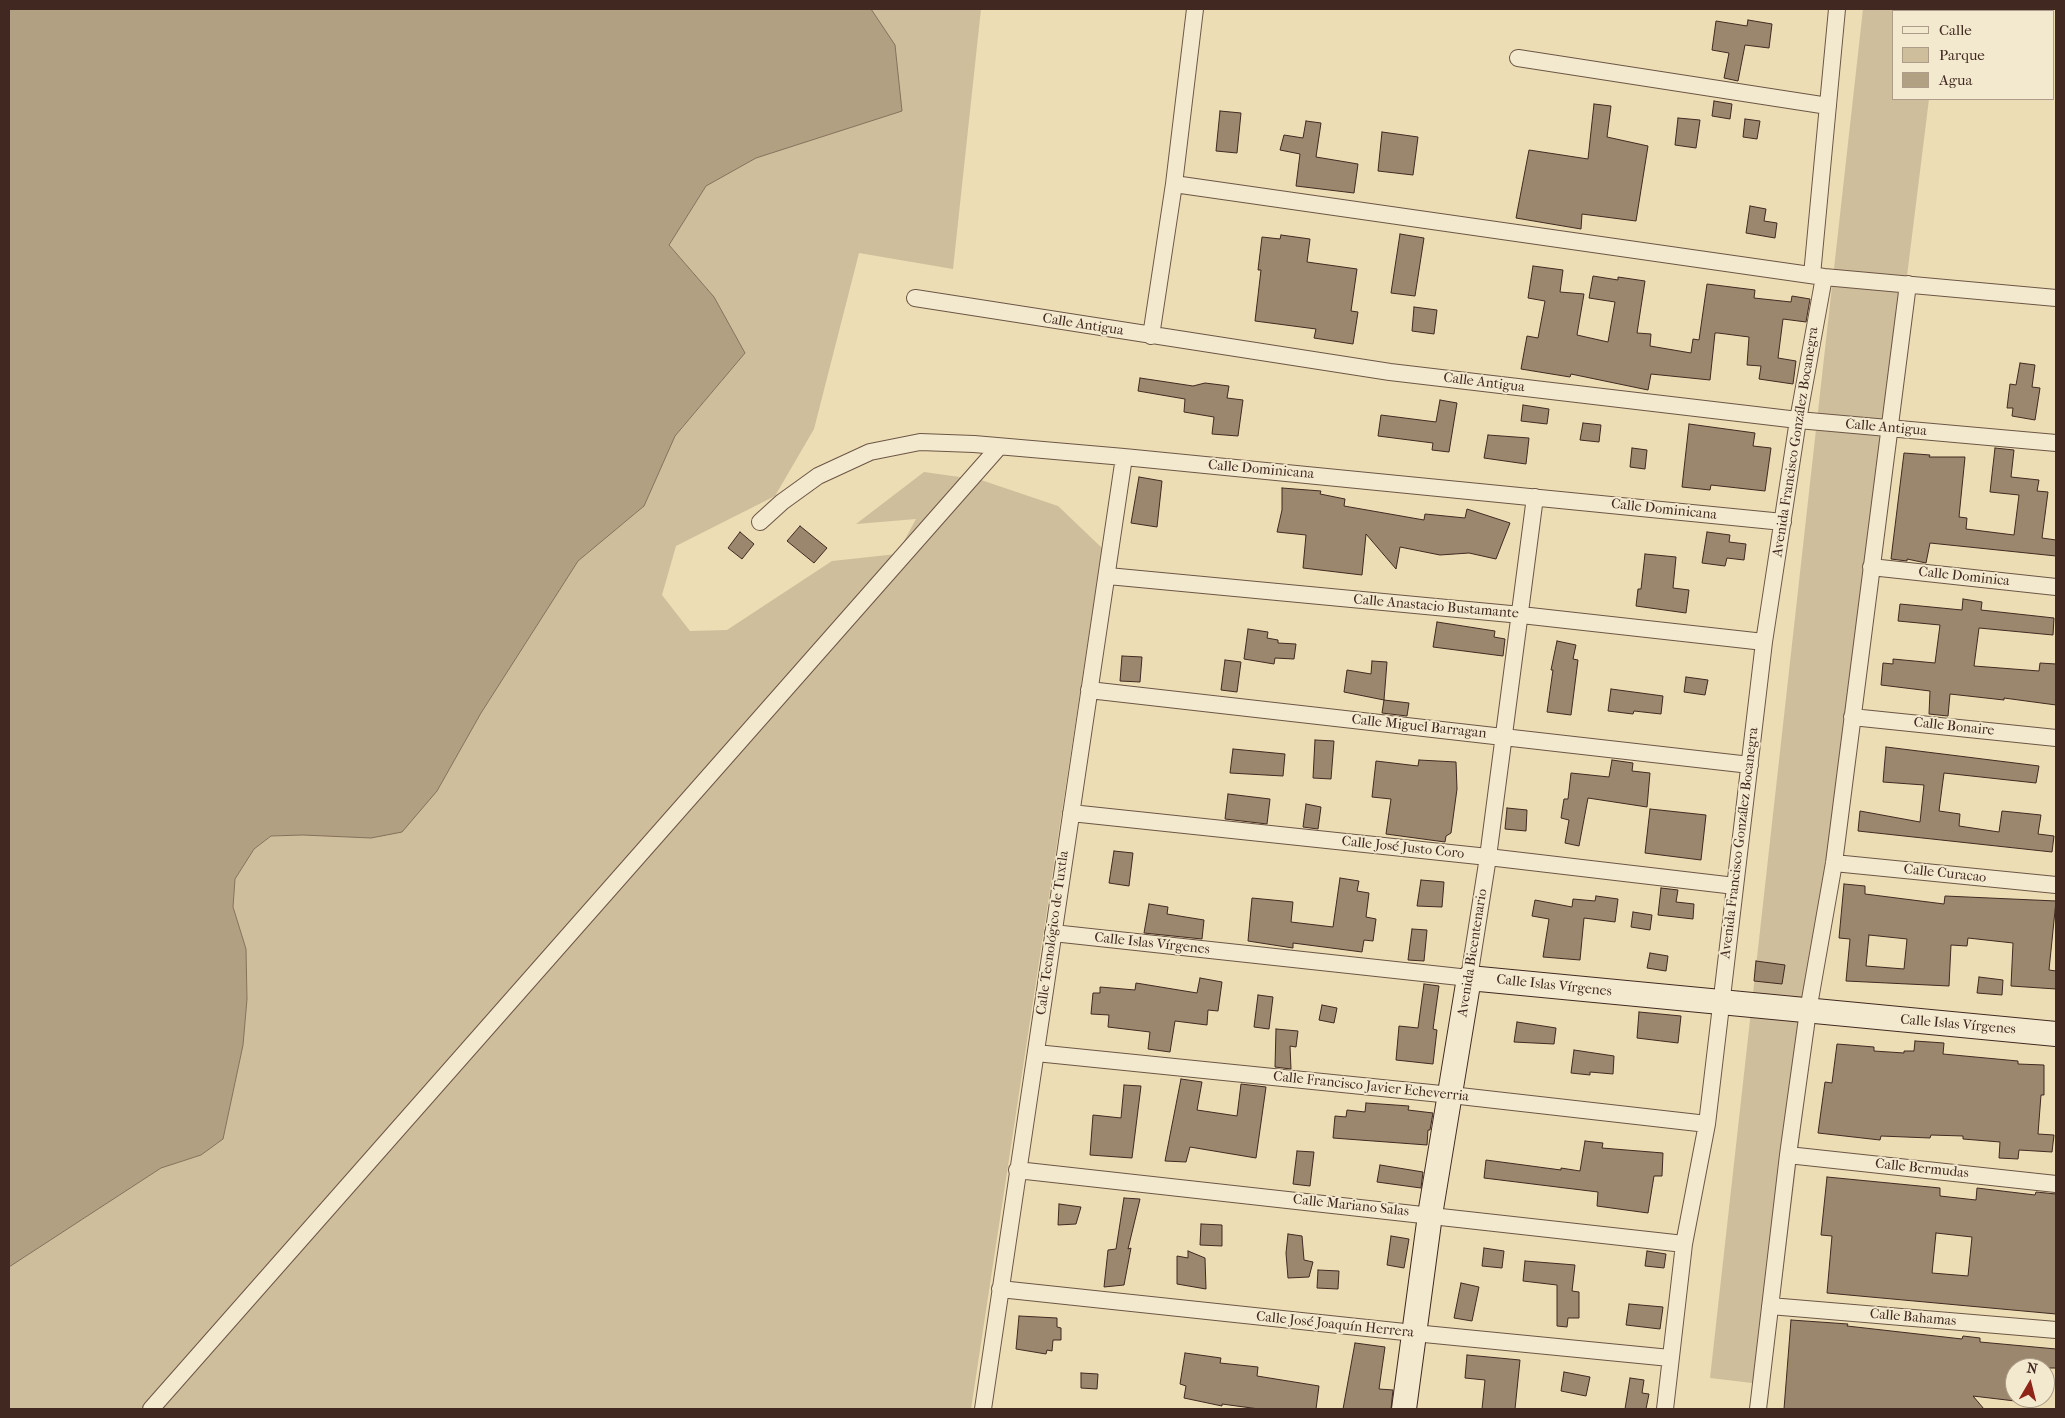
<!DOCTYPE html>
<meta charset="utf-8">
<style>
body{margin:0}
#map{position:relative;width:2065px;height:1418px;overflow:hidden;background:#ecddb4;font-family:"IM FELL French Canon",serif}
canvas{display:block}
.frame{position:absolute;inset:0;border:10px solid #412921;pointer-events:none}
.legend{position:absolute;left:1892px;top:10px;width:162px;height:90px;box-sizing:border-box;background:#f3e9ce;border:1px solid #ac9c89;margin:0;padding:6px 9px;list-style:none;font-size:15px;color:#412921}
.legend li{display:flex;align-items:center;gap:10px;height:25px}
.legend b{width:25px;border:1px solid #ac9c89}
.north{position:absolute;left:2005px;top:1358px;width:50px;height:50px;box-sizing:border-box;background:#f3e9ce;border:1px solid #ac9c89;border-radius:50%;rotate:8deg;font-size:14px;font-weight:700;line-height:20px;text-align:center;color:#412921}
.north::after{content:'';display:block;margin:auto;width:18px;height:22px;background:#8f2418;clip-path:polygon(50% 0,100% 100%,50% 72%,0 100%)}
</style>
<div id="map">
<canvas width="2065" height="1418"></canvas>
<div class="frame"></div>
<ul class="legend">
<li><b style="height:6px;background:#f3e9ce"></b>Calle</li>
<li><b style="height:14px;background:#cfbe9b"></b>Parque</li>
<li><b style="height:14px;background:#b2a082"></b>Agua</li>
</ul>
<div class="north">N</div>
</div>
<script>
const ctx = document.querySelector('canvas').getContext('2d');
ctx.lineJoin = 'round';
function fillPath(path, color) { ctx.fillStyle = color; ctx.fill(path, 'evenodd'); }
const shape = rows => new Path2D(rows.map(r => 'M' + r).join(''));
function stroke(path, color, width, dash) { ctx.strokeStyle = color; ctx.lineWidth = width; ctx.lineCap = dash ? 'butt' : 'round'; ctx.setLineDash(dash || []); ctx.stroke(path); }
function write(font, color, halo, rows, align = 'center') {
  ctx.font = font + ' "IM FELL French Canon",serif'; ctx.lineWidth = 4; ctx.setLineDash([]); ctx.textBaseline = 'middle'; ctx.strokeStyle = halo; ctx.fillStyle = color; for (const [text, x, y, turn = 0] of rows) {
    ctx.save(); ctx.translate(x, y); ctx.rotate((+turn || 0) * Math.PI / 180); ctx.textAlign = isNaN(turn) ? turn : align; if (halo) ctx.strokeText(text, 0, 0); ctx.fillText(text, 0, 0); ctx.restore();
  }
}
const green = shape([
 [871,9,981,9,953,269,859,253,814,429,775,496,676,546,662,595,690,631,727,630,832,561,897,554,916,519,856,524,924,472,981,480,1058,506,1102,548,971,1409,9,1409,9,1267,161,1168,201,1155,223,1139,243,1045,247,999,246,949,233,907,235,879,254,849,271,836,303,835,437,791,481,713,578,561,644,506,675,436,745,353,714,297,669,245,706,186,756,158,902,111,895,46],
 [1863,9,1940,9,1939,11,1894,11,1894,99,1929,99,1769,1385,1710,1378]
]);
const water = shape([
 [9,9,871,9,895,45,902,111,756,158,706,186,669,245,714,297,745,353,675,436,644,506,578,561,481,713,437,791,402,832,371,838,303,835,271,836,254,849,235,879,233,907,246,949,247,999,243,1045,223,1139,201,1155,161,1168,9,1267,9,9]
]);
const building = shape([
 [1748,20,1772,24,1769,48,1745,45,1738,81,1724,78,1729,53,1712,50,1716,21,1747,26,1748,20],
 [1714,101,1732,104,1730,119,1712,116,1714,101],
 [1594,104,1611,106,1607,137,1648,146,1636,221,1582,214,1581,229,1516,218,1529,150,1588,159,1594,104],
 [1220,111,1241,113,1237,153,1216,151,1220,111],
 [1678,118,1700,120,1696,148,1675,145,1678,118],
 [1745,119,1760,121,1757,139,1743,137,1745,119],
 [1306,121,1321,123,1316,157,1358,164,1354,193,1296,186,1300,154,1280,150,1284,135,1303,138,1306,121],
 [1382,132,1418,137,1413,175,1378,171,1382,132],
 [1750,206,1766,209,1764,221,1777,223,1775,238,1746,233,1750,206],
 [1400,234,1424,238,1415,296,1391,293,1400,234],
 [1281,235,1310,239,1307,262,1357,269,1351,311,1358,312,1353,344,1314,338,1316,329,1255,321,1261,270,1258,270,1262,237,1280,239,1281,235],
 [1533,266,1563,270,1560,292,1584,294,1577,335,1608,342,1615,302,1589,298,1593,276,1618,280,1618,277,1645,281,1637,333,1651,334,1650,346,1691,353,1693,339,1699,340,1707,284,1755,290,1754,298,1791,302,1792,296,1810,299,1806,322,1783,319,1778,358,1796,361,1793,384,1759,379,1761,366,1747,365,1749,337,1718,333,1715,333,1710,380,1651,374,1648,390,1571,374,1570,377,1521,369,1527,336,1538,338,1545,301,1528,298,1533,266],
 [1414,307,1437,310,1434,334,1412,331,1414,307],
 [2020,363,2035,365,2032,387,2040,388,2035,420,2012,416,2013,408,2007,408,2010,384,2016,385,2020,363],
 [1140,378,1193,386,1205,383,1229,386,1227,398,1243,400,1238,436,1212,434,1214,417,1184,412,1185,399,1138,391,1140,378],
 [1440,400,1457,403,1449,452,1432,450,1433,443,1378,436,1381,415,1436,422,1440,400],
 [1523,405,1549,409,1547,424,1521,421,1523,405],
 [1583,423,1601,425,1599,442,1580,440,1583,423],
 [1689,424,1755,433,1753,446,1771,448,1765,491,1711,485,1710,490,1682,487,1689,424],
 [1488,435,1529,438,1526,464,1484,458,1488,435],
 [1632,448,1647,450,1645,469,1630,467,1632,448],
 [1995,448,2014,450,2011,477,2039,480,2037,491,2048,492,2042,538,2056,540,2056,556,1930,543,1926,563,1907,559,1907,561,1891,559,1904,453,1930,455,1929,457,1965,457,1959,517,1967,518,1966,529,2014,535,2019,495,1990,492,1995,448],
 [1139,477,1162,481,1157,527,1131,523,1139,477],
 [1282,488,1321,491,1320,494,1345,499,1344,506,1424,520,1425,514,1465,518,1467,509,1510,523,1496,559,1469,553,1440,555,1400,547,1396,569,1366,534,1362,575,1303,568,1306,535,1277,532,1282,510,1282,488],
 [800,526,827,548,814,563,787,541,800,526],
 [740,532,754,544,742,559,728,548,740,532],
 [1707,532,1730,535,1729,542,1746,544,1744,560,1727,558,1725,566,1702,563,1707,532],
 [1645,554,1676,557,1673,588,1689,590,1686,613,1636,606,1638,589,1641,589,1645,554],
 [1963,599,1982,602,1981,610,2054,618,2053,635,1979,628,1974,666,2039,671,2040,663,2056,664,2056,705,2004,698,2004,700,1950,694,1948,716,1929,714,1930,691,1881,685,1883,663,1893,664,1893,659,1935,663,1940,625,1898,621,1900,604,1962,610,1963,599],
 [1437,622,1495,631,1494,637,1505,639,1503,656,1433,647,1437,622],
 [1248,629,1268,632,1267,638,1278,640,1278,643,1296,644,1294,659,1275,658,1274,664,1244,659,1248,629],
 [1557,641,1576,645,1573,659,1578,660,1571,715,1547,712,1553,670,1551,670,1557,641],
 [1122,656,1142,657,1140,682,1120,681,1122,656],
 [1225,660,1241,662,1237,692,1221,690,1225,660],
 [1372,661,1387,662,1384,700,1344,692,1347,670,1371,674,1372,661],
 [1686,677,1708,680,1705,695,1684,692,1686,677],
 [1611,689,1663,696,1661,714,1634,711,1633,714,1608,711,1611,689],
 [1384,700,1409,703,1407,716,1382,713,1384,700],
 [1315,740,1334,741,1331,779,1313,778,1315,740],
 [1886,747,2039,766,2036,783,1944,773,1939,811,1960,814,1959,826,1999,832,2002,811,2041,815,2038,834,2054,836,2052,852,1858,831,1860,811,1920,822,1924,785,1883,782,1886,747],
 [1233,749,1285,754,1283,776,1230,773,1233,749],
 [1419,760,1456,762,1457,789,1451,833,1446,836,1445,842,1386,834,1391,799,1372,797,1376,761,1418,766,1419,760],
 [1612,760,1633,763,1632,771,1650,773,1647,807,1588,798,1579,846,1565,843,1569,820,1561,818,1564,799,1568,799,1571,773,1609,777,1612,760],
 [1228,794,1270,799,1267,824,1225,819,1228,794],
 [1306,804,1321,807,1318,829,1303,827,1306,804],
 [1507,808,1527,810,1526,831,1505,829,1507,808],
 [1650,809,1706,815,1701,860,1645,853,1650,809],
 [1114,851,1133,853,1129,886,1109,883,1114,851],
 [1340,878,1359,881,1357,891,1369,893,1366,917,1376,919,1373,941,1364,940,1362,952,1293,943,1293,948,1248,941,1252,898,1293,902,1291,922,1333,927,1340,878],
 [1421,880,1444,882,1442,907,1417,906,1421,880],
 [1844,884,1865,886,1865,894,1944,904,1945,896,2056,901,2049,970,2056,971,2056,989,2011,986,2013,943,1968,938,1967,946,1951,945,1949,986,1846,981,1850,939,1839,938,1844,884],
 [1869,935,1907,939,1904,969,1866,966,1869,935],
 [1661,888,1678,890,1676,902,1694,904,1693,919,1658,915,1661,888],
 [1596,896,1618,899,1615,922,1584,918,1580,960,1543,957,1549,919,1532,916,1535,900,1572,907,1573,899,1595,901,1596,896],
 [1149,904,1168,907,1167,914,1204,920,1202,939,1144,933,1149,904],
 [1633,912,1652,915,1650,930,1631,927,1633,912],
 [1412,929,1427,930,1424,961,1408,960,1412,929],
 [1650,953,1668,956,1666,971,1647,968,1650,953],
 [1756,961,1785,965,1782,984,1754,981,1756,961],
 [1979,977,2003,980,2002,995,1977,993,1979,977],
 [1200,978,1222,982,1218,1011,1208,1010,1207,1025,1175,1021,1170,1052,1148,1049,1150,1032,1108,1027,1109,1015,1091,1014,1093,993,1100,993,1100,987,1135,990,1136,983,1197,993,1200,978],
 [1424,984,1439,986,1433,1029,1437,1030,1433,1064,1396,1060,1399,1026,1418,1028,1424,984],
 [1258,995,1273,997,1269,1029,1254,1027,1258,995],
 [1322,1005,1337,1008,1334,1023,1319,1020,1322,1005],
 [1639,1012,1681,1016,1678,1043,1637,1038,1639,1012],
 [1517,1022,1556,1028,1554,1044,1514,1042,1517,1022],
 [1276,1029,1298,1031,1296,1047,1290,1046,1291,1069,1275,1067,1276,1029],
 [1915,1041,1944,1043,1943,1054,2018,1061,2018,1064,2044,1065,2044,1095,2041,1095,2038,1134,2054,1135,2052,1152,2019,1150,2018,1159,1999,1158,2000,1142,1963,1139,1963,1136,1931,1135,1930,1138,1881,1136,1880,1140,1818,1133,1825,1082,1832,1083,1837,1044,1874,1047,1874,1051,1904,1053,1904,1051,1914,1051,1915,1041],
 [1574,1050,1614,1056,1613,1074,1590,1072,1590,1075,1571,1073,1574,1050],
 [1181,1079,1202,1082,1197,1110,1237,1116,1241,1084,1266,1087,1256,1158,1190,1147,1186,1162,1165,1161,1181,1079],
 [1124,1085,1141,1086,1132,1158,1090,1155,1093,1115,1121,1118,1124,1085],
 [1366,1103,1409,1106,1408,1110,1433,1113,1430,1130,1428,1130,1427,1145,1333,1138,1335,1116,1346,1117,1347,1110,1365,1112,1366,1103],
 [1585,1141,1603,1143,1602,1148,1663,1153,1662,1176,1654,1176,1648,1213,1597,1206,1598,1192,1484,1178,1486,1160,1561,1170,1561,1168,1580,1171,1585,1141],
 [1297,1151,1314,1152,1310,1186,1293,1184,1297,1151],
 [1380,1165,1423,1172,1421,1188,1377,1182,1380,1165],
 [1827,1177,1940,1188,1940,1196,1976,1200,1977,1188,2035,1195,2036,1192,2056,1194,2056,1314,1827,1293,1832,1236,1821,1235,1827,1177],
 [1936,1233,1972,1237,1968,1276,1932,1273,1936,1233],
 [1124,1198,1140,1199,1128,1249,1131,1248,1124,1285,1104,1287,1108,1250,1116,1249,1124,1198],
 [1059,1204,1081,1207,1076,1224,1058,1225,1059,1204],
 [1201,1224,1222,1225,1222,1246,1200,1245,1201,1224],
 [1288,1234,1302,1236,1304,1260,1313,1262,1309,1277,1288,1278,1286,1253,1288,1234],
 [1391,1236,1409,1239,1404,1268,1387,1265,1391,1236],
 [1484,1248,1504,1251,1502,1268,1482,1266,1484,1248],
 [1188,1251,1205,1258,1206,1289,1177,1284,1177,1256,1188,1258,1188,1251],
 [1647,1251,1666,1254,1664,1268,1645,1266,1647,1251],
 [1525,1261,1575,1265,1572,1291,1579,1292,1579,1318,1568,1318,1567,1327,1557,1326,1557,1285,1523,1281,1525,1261],
 [1318,1270,1339,1271,1338,1289,1317,1288,1318,1270],
 [1461,1283,1479,1287,1472,1321,1454,1318,1461,1283],
 [1629,1304,1663,1307,1660,1329,1626,1325,1629,1304],
 [1019,1316,1057,1318,1057,1327,1061,1328,1061,1340,1053,1340,1052,1351,1047,1350,1046,1354,1016,1349,1019,1316],
 [1791,1320,1848,1324,1847,1326,1962,1339,1963,1336,1980,1338,1980,1342,2056,1349,2056,1368,2015,1368,2015,1401,1973,1396,1984,1409,1784,1409,1791,1320],
 [1355,1343,1385,1347,1379,1389,1393,1390,1391,1409,1343,1409,1355,1343],
 [1185,1353,1221,1358,1220,1363,1258,1367,1257,1376,1319,1386,1316,1409,1259,1409,1222,1404,1222,1406,1184,1398,1186,1386,1180,1384,1185,1353],
 [1467,1355,1520,1360,1515,1409,1482,1409,1485,1380,1465,1378,1467,1355],
 [1564,1372,1590,1377,1586,1396,1561,1391,1564,1372],
 [1081,1373,1098,1374,1097,1389,1081,1388,1081,1373],
 [1630,1378,1644,1380,1642,1393,1649,1394,1646,1409,1625,1409,1630,1378]
]);
const street = shape([
 [1518,58,1828,106],
 [1174,184,1824,277,2056,298],
 [1812,275,1837,9],
 [915,298,1390,372,1798,420,2056,443],
 [1151,336,1174,184,1195,9],
 [760,522,782,502,818,476,870,452,920,442,974,444,1124,457,1783,522],
 [1871,567,2056,587],
 [1108,576,1521,615,1764,642],
 [1089,690,1750,765],
 [1852,717,2056,738],
 [1071,813,1488,857,1735,886],
 [1834,863,2056,885],
 [1053,933,1469,978,1488,857,1535,497],
 [1036,1053,1451,1095,1707,1124],
 [1788,1155,2056,1184],
 [1017,1170,1684,1244],
 [1000,1289,1414,1333,1670,1358],
 [1770,1306,2056,1330],
 [151,1409,999,447],
 [983,1409,1124,457],
 [1665,1409,1684,1244,1707,1124,1764,642,1798,420,1824,277],
 [1758,1409,1788,1155,1808,1011,1834,863,1908,284]
]);
const secondary = shape([
 [1404,1409,1430,1215,1469,978,2056,1034]
]);
const streetNames = [
 ["Calle Antigua",1083,325,9],
 ["Calle Antigua",1484,383,7],
 ["Calle Antigua",1886,428,5],
 ["Avenida Francisco González Bocanegra",1796,442,-81],
 ["Calle Dominicana",1261,470,5],
 ["Calle Dominicana",1664,510,6],
 ["Calle Dominica",1964,577,6],
 ["Calle Anastacio Bustamante",1436,607,5],
 ["Calle Miguel Barragan",1419,727,6],
 ["Calle Bonaire",1954,727,6],
 ["Avenida Francisco González Bocanegra",1740,843,-83],
 ["Calle José Justo Coro",1403,848,6],
 ["Calle Curacao",1945,874,6],
 ["Calle Tecnológico de Tuxtla",1053,933,-82],
 ["Calle Islas Vírgenes",1152,944,6],
 ["Avenida Bicentenario",1473,953,-81],
 ["Calle Islas Vírgenes",1554,986,6],
 ["Calle Islas Vírgenes",1958,1025,5],
 ["Calle Francisco Javier Echeverria",1371,1087,6],
 ["Calle Bermudas",1922,1169,6],
 ["Calle Mariano Salas",1351,1206,6],
 ["Calle Bahamas",1913,1318,5],
 ["Calle José Joaquín Herrera",1335,1325,6]
];
fillPath(green, '#cfbe9b');
fillPath(water, '#b2a082');
stroke(water, '#85705b', 1);
fillPath(building, '#9a876d');
stroke(building, '#412921', 1);
stroke(street, '#6c5646', 18);
stroke(secondary, '#412921', 26);
stroke(street, '#f3e9ce', 16);
stroke(secondary, '#f3e9ce', 24);
write('14px', '#412921', '#f3e9ce', streetNames);
</script>
